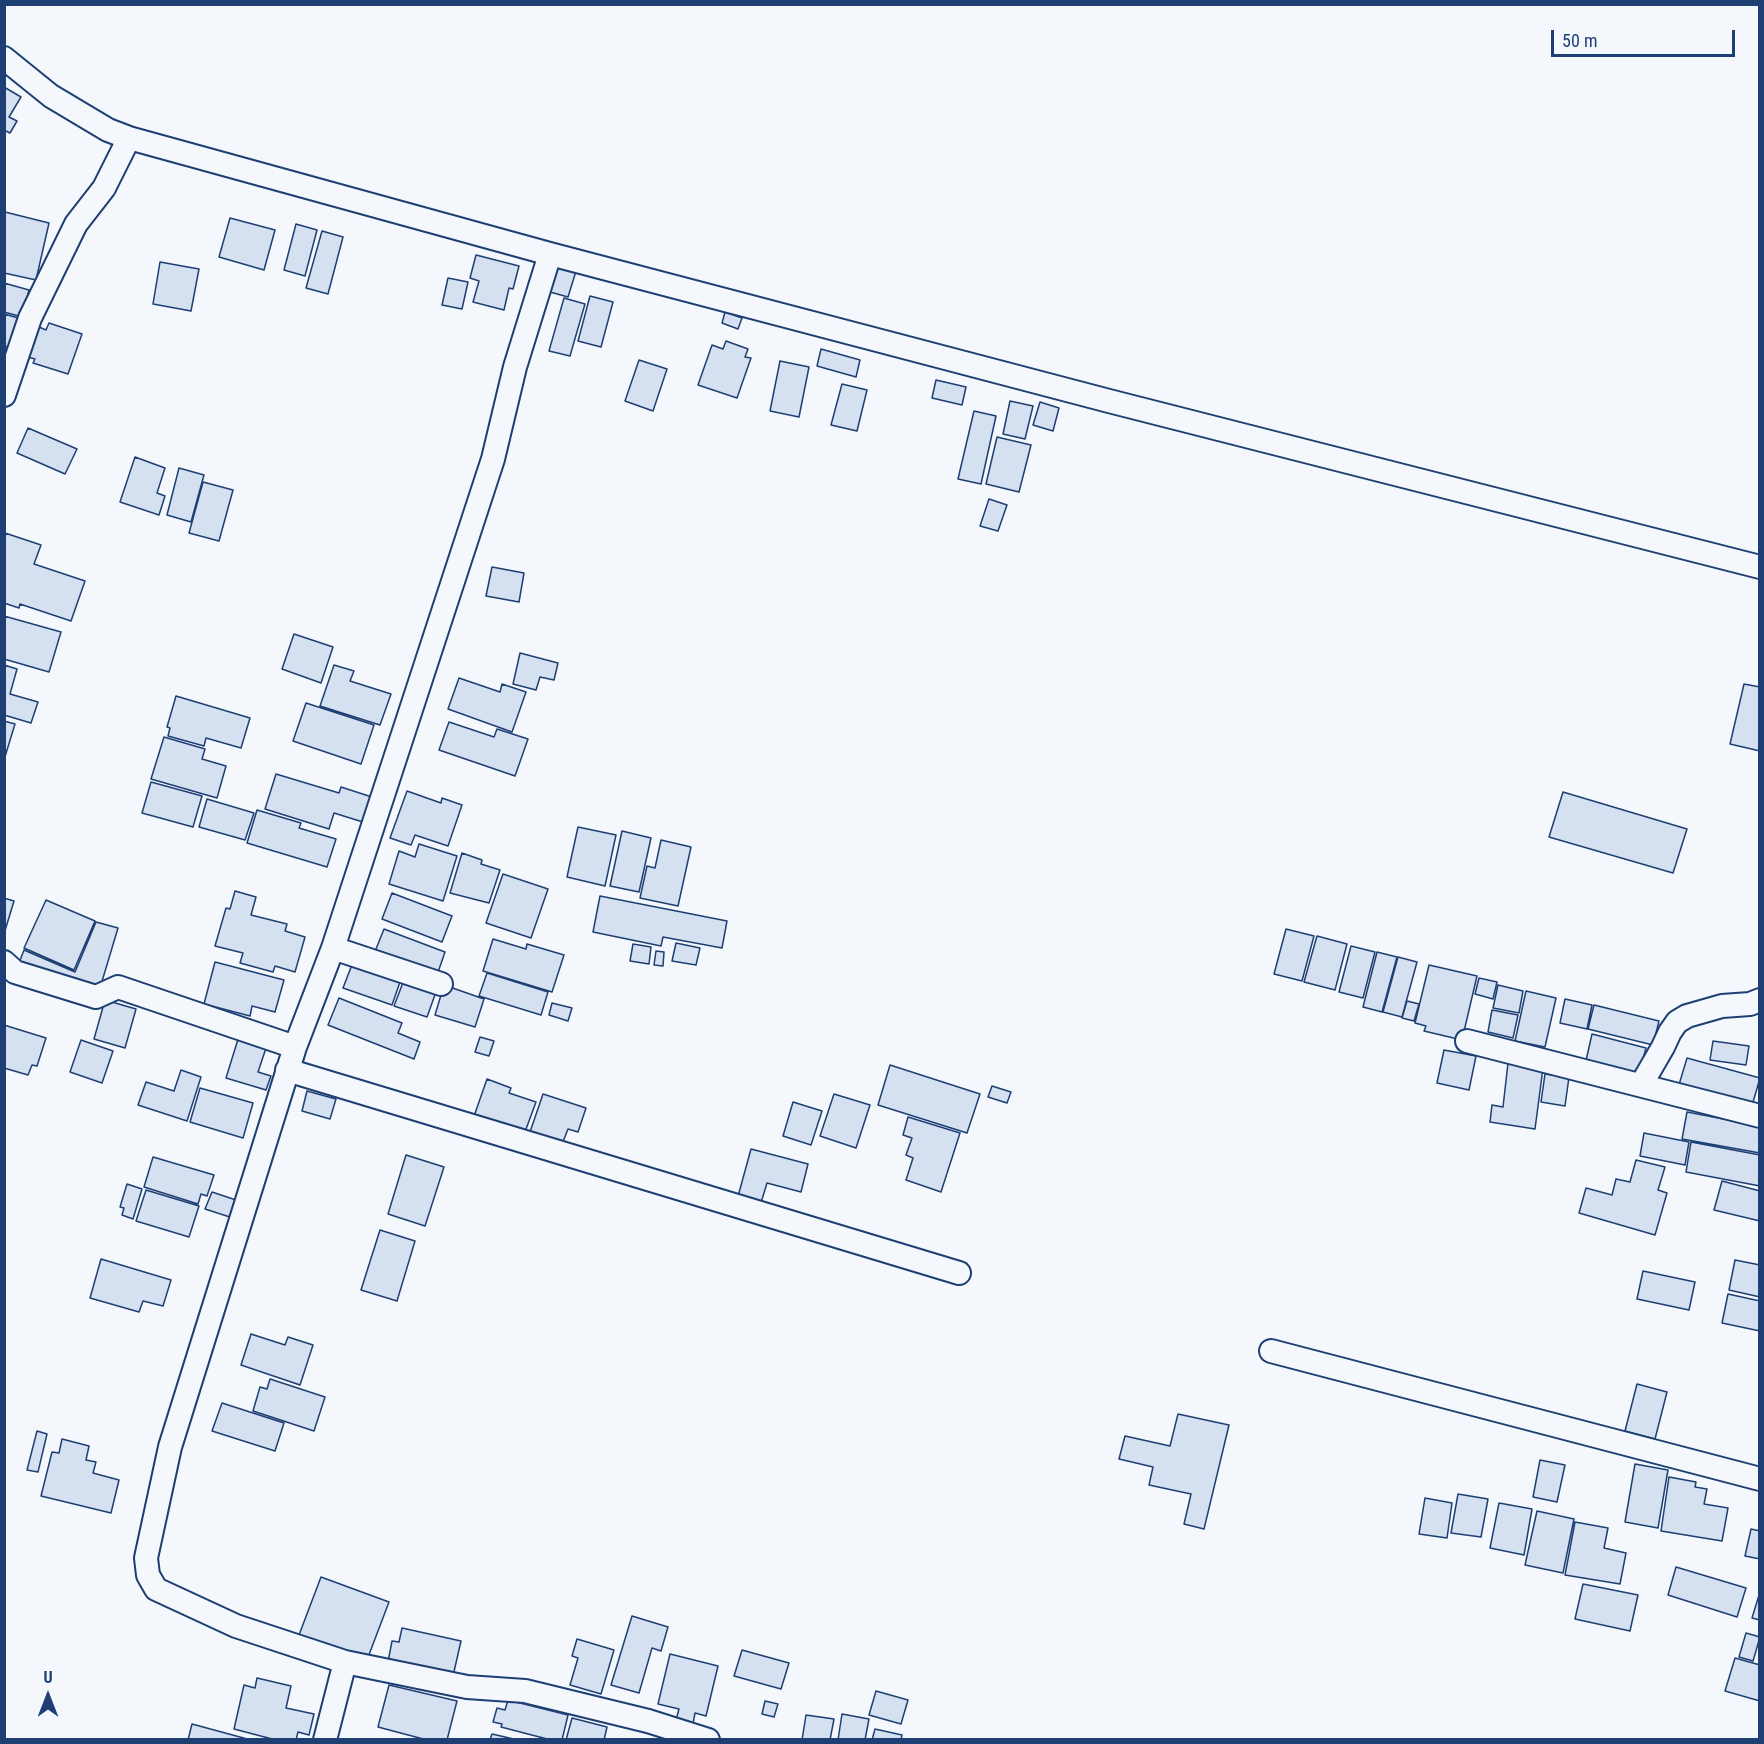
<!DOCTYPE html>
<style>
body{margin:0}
#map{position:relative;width:1764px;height:1744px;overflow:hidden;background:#f4f7fb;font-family:"Roboto Condensed",sans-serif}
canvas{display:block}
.frame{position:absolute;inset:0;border:6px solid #1d3f73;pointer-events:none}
.north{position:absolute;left:18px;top:1666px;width:60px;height:60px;-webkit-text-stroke:4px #f4f7fb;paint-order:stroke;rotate:0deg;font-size:16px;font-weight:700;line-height:24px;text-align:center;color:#1d3f73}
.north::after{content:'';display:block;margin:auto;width:21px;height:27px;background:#1d3f73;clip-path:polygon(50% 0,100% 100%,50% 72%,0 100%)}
.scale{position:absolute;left:1551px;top:30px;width:184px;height:27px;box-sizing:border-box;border:3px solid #1d3f73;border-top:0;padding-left:8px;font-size:18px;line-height:21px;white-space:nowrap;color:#1d3f73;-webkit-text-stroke:4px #f4f7fb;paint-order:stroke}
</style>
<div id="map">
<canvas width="1764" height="1744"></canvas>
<div class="frame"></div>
<div class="north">U</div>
<div class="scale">50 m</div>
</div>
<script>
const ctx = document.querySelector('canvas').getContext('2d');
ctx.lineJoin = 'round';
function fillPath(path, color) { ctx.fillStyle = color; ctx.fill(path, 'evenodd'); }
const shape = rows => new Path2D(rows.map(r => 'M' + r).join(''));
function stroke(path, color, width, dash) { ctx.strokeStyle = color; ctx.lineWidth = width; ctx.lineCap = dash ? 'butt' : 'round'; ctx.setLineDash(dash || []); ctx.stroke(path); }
const building = shape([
 [4,87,21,97,9,117,17,121,10,133,4,130,4,87],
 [5,212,49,223,36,280,4,273,5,212],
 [230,218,275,230,264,270,219,257,230,218],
 [296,224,317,230,305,276,284,270,296,224],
 [322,231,343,237,328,294,306,288,322,231],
 [476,255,519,266,513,289,509,288,504,310,473,302,479,281,470,278,476,255],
 [160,262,199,269,191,311,153,304,160,262],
 [559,262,577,268,568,297,550,292,559,262],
 [448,278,468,282,462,309,442,305,448,278],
 [4,283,29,290,22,317,4,312,4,283],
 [590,296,613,302,601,347,578,341,590,296],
 [564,298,585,304,570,356,549,351,564,298],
 [725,312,742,318,738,329,722,323,725,312],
 [4,314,22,319,13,348,4,346,4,314],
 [49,323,82,334,68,374,33,363,35,359,28,357,39,327,46,330,49,323],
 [726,341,748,349,745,357,751,358,737,398,698,385,712,345,723,349,726,341],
 [821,349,860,360,856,377,817,366,821,349],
 [639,360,667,369,653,411,625,401,639,360],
 [780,361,809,367,799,417,770,411,780,361],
 [936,380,966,387,962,405,932,398,936,380],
 [842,384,867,390,857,431,831,425,842,384],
 [1010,401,1033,406,1025,439,1003,434,1010,401],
 [1040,402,1059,408,1053,431,1033,425,1040,402],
 [974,411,996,416,981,484,958,479,974,411],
 [28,428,77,449,65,474,17,453,28,428],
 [997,437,1031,445,1019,492,986,484,997,437],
 [135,457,165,468,157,493,165,496,159,515,120,502,135,457],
 [179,468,204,475,191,522,167,515,179,468],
 [203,482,233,490,219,541,189,533,203,482],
 [989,499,1007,505,998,531,980,526,989,499],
 [5,533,41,545,34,564,85,581,71,621,20,604,19,608,4,603,5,533],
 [492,567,524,573,519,602,486,596,492,567],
 [4,616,61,632,49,672,4,659,4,616],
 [294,634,333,647,321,683,282,669,294,634],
 [520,653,558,663,554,680,540,677,536,690,513,684,520,653],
 [4,665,17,669,10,694,38,702,31,723,4,715,4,665],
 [334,665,354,671,350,681,391,694,380,725,320,706,334,665],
 [459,678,500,692,502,684,526,692,512,732,448,709,459,678],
 [1744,684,1760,687,1760,751,1730,744,1744,684],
 [176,696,250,718,241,748,206,738,204,746,168,736,170,728,167,727,176,696],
 [306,703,374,725,361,764,293,741,306,703],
 [4,721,15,724,4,760,4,721],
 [449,722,494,737,497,729,528,739,515,776,439,750,449,722],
 [164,737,205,749,202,759,226,766,217,798,151,779,164,737],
 [276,774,339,793,341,787,375,798,366,823,334,813,329,829,265,809,276,774],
 [151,782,202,796,193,827,142,813,151,782],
 [407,791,441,803,442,798,462,805,448,846,415,835,411,845,390,838,407,791],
 [1563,792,1687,829,1673,873,1549,837,1563,792],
 [207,799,254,813,245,840,199,827,207,799],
 [257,810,301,823,299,828,336,839,327,867,247,843,257,810],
 [578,827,616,835,605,886,567,877,578,827],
 [622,831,651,838,639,892,610,886,622,831],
 [661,840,691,847,678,906,640,898,647,866,655,868,661,840],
 [419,844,457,856,443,901,389,884,399,851,415,857,419,844],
 [462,853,482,860,481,864,500,870,489,903,450,893,462,853],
 [503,874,548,889,531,938,486,923,503,874],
 [235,891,256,897,251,915,287,924,285,931,305,937,295,972,275,966,273,972,240,963,243,953,215,946,226,908,230,909,235,891],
 [392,893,452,916,442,942,382,919,392,893],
 [600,896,727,921,722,948,663,937,661,946,593,932,600,896],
 [4,898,14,901,4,934,4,898],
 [46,900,95,921,74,970,24,948,46,900],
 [96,922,118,928,100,988,19,963,24,950,75,972,96,922],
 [384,929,445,952,436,978,374,954,384,929],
 [1286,929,1314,936,1302,981,1274,974,1286,929],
 [1317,936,1347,944,1335,990,1304,982,1317,936],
 [493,939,526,949,527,944,564,955,552,992,483,971,493,939],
 [676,943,700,948,696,965,672,961,676,943],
 [633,944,651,947,649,964,630,961,633,944],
 [1351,946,1375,952,1363,998,1339,992,1351,946],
 [656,951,664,952,663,966,654,965,656,951],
 [1377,952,1397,957,1382,1012,1363,1007,1377,952],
 [1398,957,1417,962,1402,1017,1383,1012,1398,957],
 [215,962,284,980,275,1012,252,1006,250,1016,204,1004,215,962],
 [353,962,401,979,392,1005,343,988,353,962],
 [1429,965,1477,976,1462,1040,1424,1031,1426,1026,1415,1023,1429,965],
 [487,973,548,992,541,1015,479,996,487,973],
 [1479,978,1497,982,1493,999,1475,994,1479,978],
 [404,980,436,992,427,1017,394,1006,404,980],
 [444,985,484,999,475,1027,435,1015,444,985],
 [1498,985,1523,991,1519,1013,1493,1008,1498,985],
 [1526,991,1556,998,1545,1047,1515,1041,1526,991],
 [339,998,402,1023,398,1033,420,1042,414,1059,328,1025,339,998],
 [1565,999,1592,1005,1587,1029,1560,1023,1565,999],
 [105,1000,136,1009,125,1048,94,1039,105,1000],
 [1407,1001,1419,1004,1414,1021,1402,1018,1407,1001],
 [552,1003,572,1008,568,1021,549,1015,552,1003],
 [1594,1005,1659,1021,1653,1045,1588,1029,1594,1005],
 [1492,1010,1518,1015,1513,1038,1488,1032,1492,1010],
 [4,1025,46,1038,37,1066,32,1065,28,1075,4,1068,4,1025],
 [1592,1034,1646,1048,1638,1078,1585,1065,1592,1034],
 [239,1036,267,1045,258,1072,271,1076,266,1090,226,1078,239,1036],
 [480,1037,494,1041,489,1056,475,1052,480,1037],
 [81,1040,113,1051,102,1083,70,1072,81,1040],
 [1713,1041,1749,1046,1746,1065,1710,1060,1713,1041],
 [1444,1050,1476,1056,1469,1090,1437,1083,1444,1050],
 [1687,1058,1760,1078,1751,1109,1678,1088,1687,1058],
 [1508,1063,1543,1068,1535,1129,1490,1122,1492,1105,1503,1107,1508,1063],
 [890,1065,980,1094,967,1133,878,1105,890,1065],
 [181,1070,201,1077,187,1121,138,1105,146,1082,174,1091,181,1070],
 [1545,1074,1569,1077,1565,1106,1541,1102,1545,1074],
 [487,1079,511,1088,509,1093,536,1102,522,1140,472,1122,487,1079],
 [992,1086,1011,1092,1007,1103,988,1097,992,1086],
 [200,1088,253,1103,243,1138,190,1122,200,1088],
 [307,1091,336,1099,330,1119,302,1111,307,1091],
 [543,1094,586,1108,578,1132,568,1129,561,1147,529,1135,543,1094],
 [834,1094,870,1105,856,1148,820,1136,834,1094],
 [793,1102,822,1111,811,1145,783,1136,793,1102],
 [1687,1112,1760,1126,1760,1153,1682,1139,1687,1112],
 [908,1117,960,1133,941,1192,906,1180,913,1158,906,1155,912,1138,903,1135,908,1117],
 [1644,1133,1689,1142,1685,1165,1640,1156,1644,1133],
 [1691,1142,1760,1155,1760,1186,1686,1172,1691,1142],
 [751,1149,808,1164,801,1192,767,1183,760,1206,737,1200,751,1149],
 [406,1155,444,1167,425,1226,388,1214,406,1155],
 [153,1157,214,1175,207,1196,201,1194,198,1204,144,1187,153,1157],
 [1636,1160,1665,1167,1658,1190,1667,1193,1655,1235,1579,1213,1586,1188,1612,1195,1616,1179,1630,1182,1636,1160],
 [1722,1181,1760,1191,1760,1221,1714,1210,1722,1181],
 [127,1184,142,1189,133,1219,122,1215,124,1208,120,1207,127,1184],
 [146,1190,199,1206,189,1237,136,1221,146,1190],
 [212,1192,242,1202,236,1219,205,1209,212,1192],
 [380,1230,415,1241,397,1301,361,1290,380,1230],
 [101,1259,171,1280,163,1306,143,1301,139,1312,90,1298,101,1259],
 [1735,1260,1760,1265,1760,1297,1729,1290,1735,1260],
 [1643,1271,1695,1282,1689,1310,1637,1299,1643,1271],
 [1728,1294,1760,1301,1760,1331,1722,1323,1728,1294],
 [251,1334,285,1345,288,1337,313,1345,300,1385,241,1365,251,1334],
 [270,1379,325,1397,314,1431,253,1411,260,1387,267,1389,270,1379],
 [1637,1384,1667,1392,1655,1439,1625,1431,1637,1384],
 [222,1403,284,1423,275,1451,212,1431,222,1403],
 [1178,1414,1229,1425,1204,1529,1184,1524,1191,1494,1149,1485,1153,1467,1119,1459,1125,1436,1170,1446,1178,1414],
 [37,1431,47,1434,38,1472,27,1470,37,1431],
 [62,1439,89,1446,86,1460,96,1462,93,1473,119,1480,111,1513,41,1496,52,1452,59,1453,62,1439],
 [1540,1460,1565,1465,1557,1502,1533,1497,1540,1460],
 [1635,1464,1668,1470,1658,1528,1625,1522,1635,1464],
 [1669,1477,1696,1482,1695,1487,1707,1489,1704,1504,1728,1508,1722,1541,1661,1531,1669,1477],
 [1458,1494,1488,1499,1481,1537,1451,1533,1458,1494],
 [1425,1498,1452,1503,1447,1538,1419,1534,1425,1498],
 [1499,1503,1532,1509,1524,1555,1490,1548,1499,1503],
 [1537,1511,1574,1519,1563,1573,1525,1565,1537,1511],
 [1575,1522,1608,1528,1604,1548,1626,1553,1620,1584,1565,1575,1575,1522],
 [1751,1529,1760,1531,1760,1559,1745,1556,1751,1529],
 [1676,1567,1746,1588,1737,1617,1668,1595,1676,1567],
 [321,1577,389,1602,367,1660,299,1635,321,1577],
 [1583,1584,1638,1595,1630,1631,1575,1619,1583,1584],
 [1760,1592,1760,1620,1752,1618,1760,1592],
 [632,1616,668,1627,661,1651,652,1648,639,1693,611,1685,632,1616],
 [402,1628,461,1641,453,1676,388,1662,392,1641,399,1642,402,1628],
 [1746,1633,1760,1637,1753,1661,1739,1657,1746,1633],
 [577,1639,614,1650,601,1694,570,1685,578,1658,572,1656,577,1639],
 [742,1650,789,1663,781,1689,734,1676,742,1650],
 [670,1654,718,1666,706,1716,695,1713,693,1724,676,1720,679,1709,658,1704,670,1654],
 [1735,1658,1760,1665,1760,1701,1725,1691,1735,1658],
 [257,1678,291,1686,286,1708,314,1714,309,1735,298,1732,296,1740,276,1740,234,1729,244,1685,255,1688,257,1678],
 [389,1685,457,1701,447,1740,427,1740,378,1727,389,1685],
 [876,1691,908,1700,901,1724,869,1715,876,1691],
 [508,1700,568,1715,562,1740,551,1740,501,1727,502,1724,493,1722,497,1708,505,1710,508,1700],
 [765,1701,778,1704,774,1717,762,1714,765,1701],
 [842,1714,869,1719,865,1740,838,1740,842,1714],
 [806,1715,834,1719,830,1740,802,1740,806,1715],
 [572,1718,607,1727,604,1740,566,1740,572,1718],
 [192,1724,251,1740,188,1740,192,1724],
 [875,1729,902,1735,901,1740,872,1740,875,1729],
 [492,1734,518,1740,490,1740,492,1734]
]);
const street = shape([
 [4,58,51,96,108,130,129,138,550,254,1109,401,1760,567],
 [4,395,30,318,76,224,104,188,129,138],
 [333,948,441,984],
 [4,962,15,972,96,997,118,987,295,1047],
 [1467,1041,1760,1116],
 [287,1070,959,1273],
 [1641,1085,1663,1047,1670,1032,1677,1022,1687,1016,1722,1006,1750,1004,1760,1000],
 [1271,1351,1760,1479],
 [345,1662,467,1687,525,1691,648,1721,708,1740],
 [325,1740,345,1662,236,1626,156,1589,148,1575,146,1558,170,1447,295,1047,333,948,493,459,515,367,550,254]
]);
fillPath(building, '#d5e0f0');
stroke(building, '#1d3f73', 1.5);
stroke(street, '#1d3f73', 26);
stroke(street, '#f4f7fb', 22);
</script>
